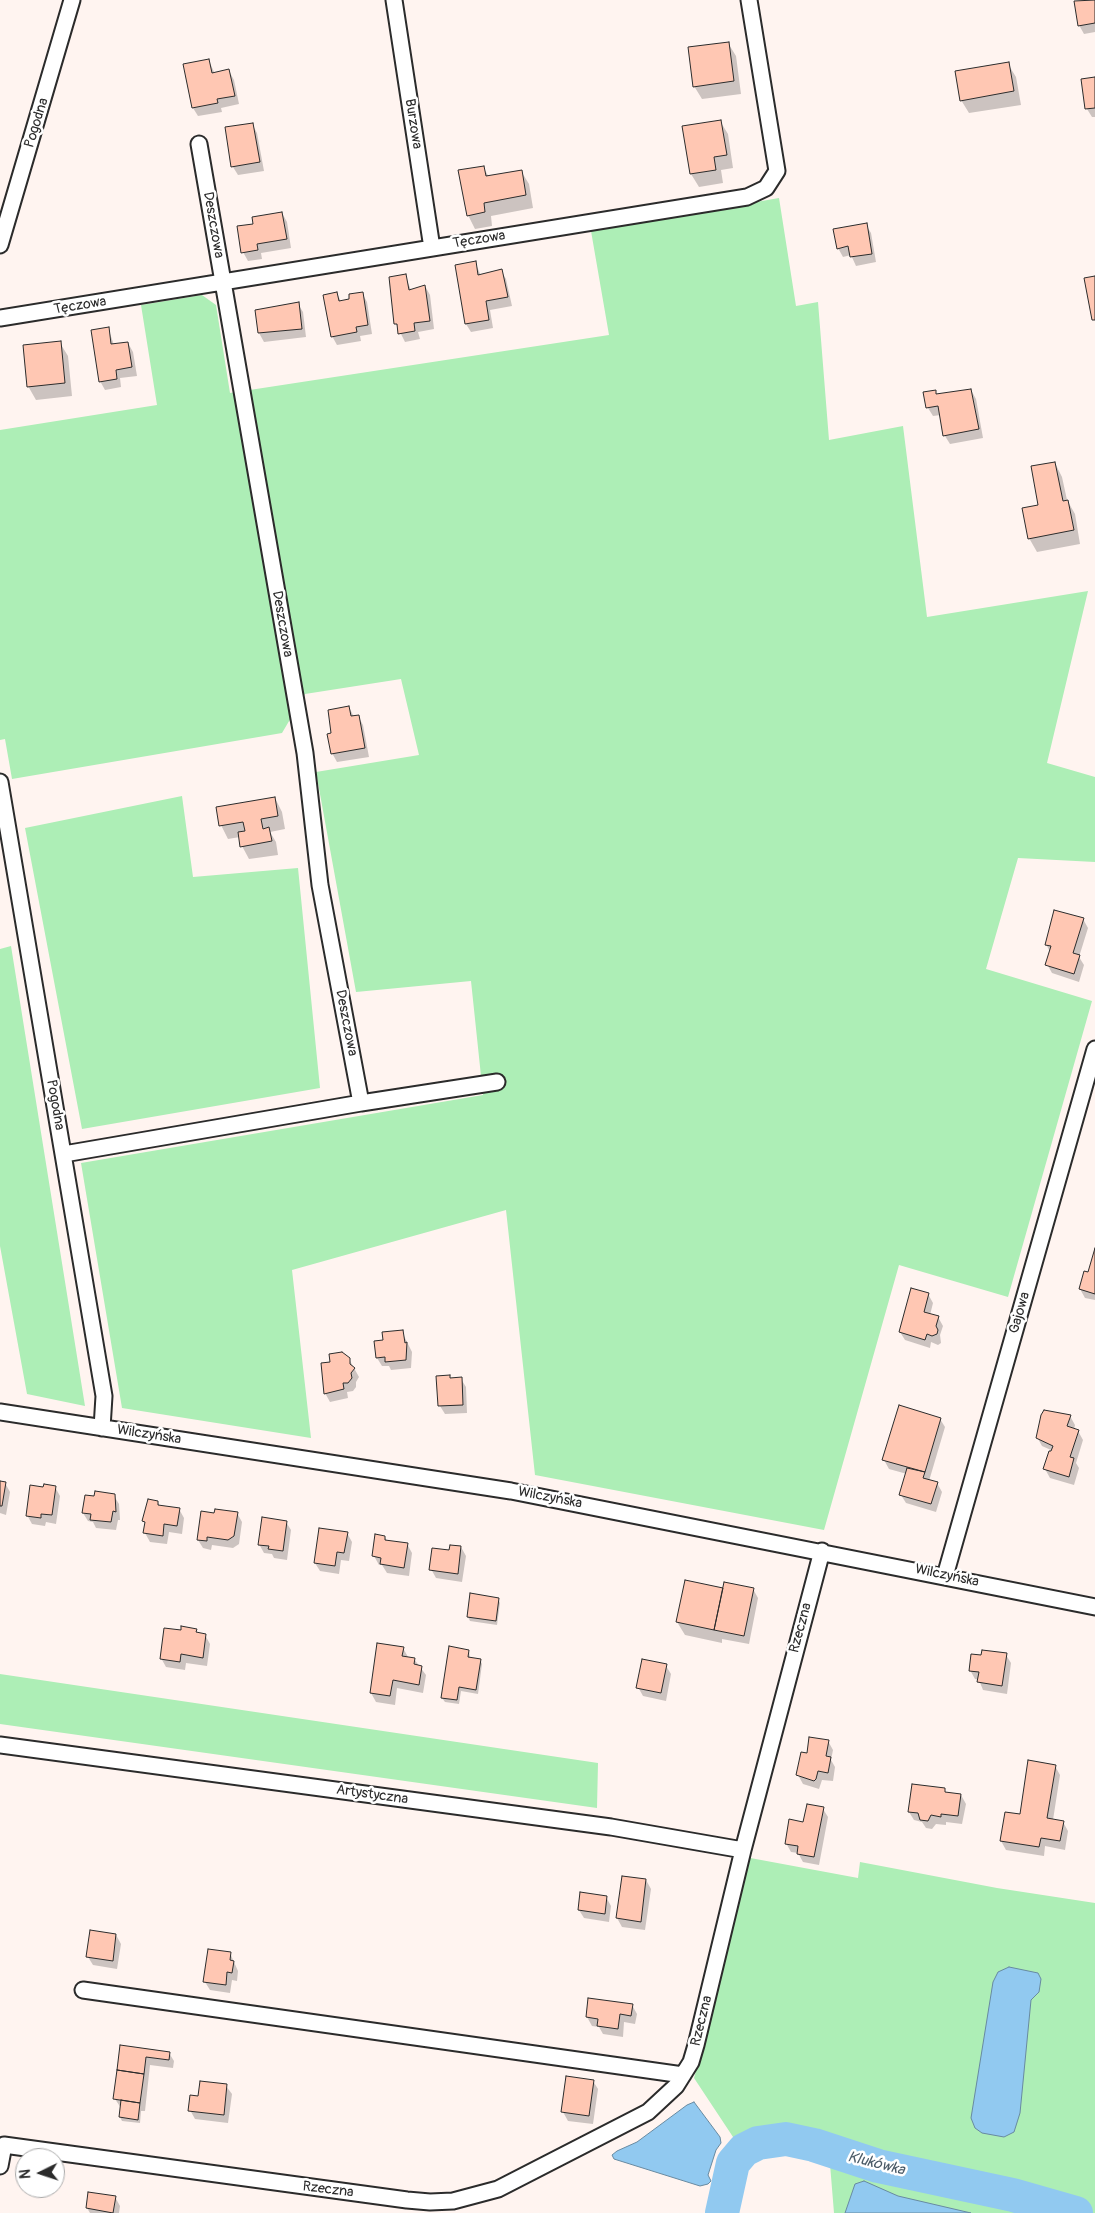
<!DOCTYPE html>
<meta charset="utf-8">
<style>
body{margin:0}
#map{position:relative;width:1095px;height:2213px;overflow:hidden;background:#fff4f0;font-family:Pangolin,sans-serif}
canvas{display:block}
.north{position:absolute;left:15px;top:2148px;width:50px;height:50px;box-sizing:border-box;background:#fff;border:1px solid #aaa;border-radius:50%;rotate:266deg;font-size:14px;font-weight:700;line-height:20px;text-align:center;color:#2b2b2b}
.north::after{content:'';display:block;margin:auto;width:18px;height:22px;background:#2b2b2b;clip-path:polygon(50% 0,100% 100%,50% 72%,0 100%)}
</style>
<div id="map">
<canvas width="1095" height="2213"></canvas>
<div class="north">N</div>
</div>
<script>
const ctx = document.querySelector('canvas').getContext('2d');
ctx.lineJoin = 'round';
function fillPath(path, color) { ctx.fillStyle = color; ctx.fill(path, 'evenodd'); }
const shape = rows => new Path2D(rows.map(r => 'M' + r).join(''));
function stroke(path, color, width, dash) { ctx.strokeStyle = color; ctx.lineWidth = width; ctx.lineCap = dash ? 'butt' : 'round'; ctx.setLineDash(dash || []); ctx.stroke(path); }
function write(font, color, halo, rows, align = 'center') {
  ctx.font = font + ' Pangolin,sans-serif'; ctx.lineWidth = 5; ctx.setLineDash([]); ctx.textBaseline = 'middle'; ctx.strokeStyle = halo; ctx.fillStyle = color; for (const [text, x, y, turn = 0] of rows) {
    ctx.save(); ctx.translate(x, y); ctx.rotate((+turn || 0) * Math.PI / 180); ctx.textAlign = isNaN(turn) ? turn : align; if (halo) ctx.strokeText(text, 0, 0); ctx.fillText(text, 0, 0); ctx.restore();
  }
}
const green = shape([
 [779,198,796,306,818,302,829,440,903,426,927,617,1088,591,1047,763,1095,777,1095,862,1018,858,986,969,1092,1001,1008,1297,899,1265,824,1530,535,1475,506,1210,292,1270,311,1438,122,1408,81,1163,483,1095,471,981,356,992,316,772,419,755,401,679,305,694,282,733,12,779,5,739,0,740,0,430,157,405,141,305,202,295,216,305,230,393,609,335,591,231],
 [182,796,193,877,298,868,320,1088,82,1129,25,828],
 [11,946,85,1406,27,1394,0,1246,0,949],
 [0,1674,598,1763,597,1808,0,1724],
 [745,1857,858,1878,860,1862,997,1888,1095,1903,1095,2213,834,2213,830,2164,796,2153,772,2152,736,2171,737,2143,694,2078,708,2029]
]);
const water = shape([
 [1009,1967,1038,1973,1041,1979,1039,1992,1031,2000,1020,2113,1014,2132,1004,2137,982,2133,975,2128,971,2118,993,1982,998,1972,1009,1967],
 [694,2102,720,2137,721,2143,716,2150,708,2175,711,2181,708,2184,700,2186,614,2159,612,2155,617,2151,637,2142,687,2105,694,2102],
 [864,2181,898,2196,971,2213,845,2213,855,2184,864,2181]
]);
const shadow = shape([
 [1095,0,1095,32,1084,34,1079,25,1076,2],
 [728,43,736,56,741,94,702,99,694,86],
 [209,61,215,74,229,71,234,80,239,104,221,108,222,112,198,116,193,108],
 [1008,64,1016,77,1021,105,969,113,961,100],
 [1095,78,1095,117,1092,117,1087,109],
 [720,121,728,134,733,168,721,170,723,183,699,187,691,174],
 [252,124,257,133,264,171,238,175,233,167],
 [483,167,489,177,521,171,529,184,533,208,491,216,492,226,475,229,468,215],
 [282,213,287,222,291,248,261,253,262,259,248,261,243,252,255,225],
 [866,225,871,233,876,262,856,266,851,255,843,257,838,248],
 [475,262,481,276,501,271,506,279,512,306,490,310,493,328,471,332,466,324],
 [405,276,411,290,425,286,430,295,434,329,418,332,420,339,405,342,396,324],
 [337,293,341,302,351,300,362,293,367,302,372,334,360,336,361,341,337,345,332,336],
 [298,304,303,312,306,337,264,342,259,333],
 [108,328,114,345,128,343,133,352,137,376,120,378,121,387,105,390,100,381],
 [60,343,68,356,72,396,36,400,28,386],
 [971,390,976,399,983,438,950,444,945,436,941,415,933,416,928,408,925,393,935,391,937,395],
 [1055,463,1062,477,1067,500,1075,514,1080,544,1037,552,1029,538],
 [349,707,354,717,358,716,363,725,369,757,337,762,332,753,333,734],
 [275,798,282,812,285,829,270,832,276,842,278,855,249,859,242,846,240,837,228,839,221,825],
 [1083,919,1088,928,1079,957,1084,965,1079,982,1052,973,1047,964,1050,952,1046,944],
 [1095,1252,1095,1300,1085,1298,1080,1289,1089,1274],
 [928,1294,933,1303,930,1315,938,1317,943,1326,940,1335,941,1343,938,1345,931,1342,930,1348,905,1340,900,1332],
 [402,1332,412,1352,411,1368,391,1370,389,1366,382,1366,377,1358,384,1341],
 [349,1359,359,1377,356,1382,356,1387,353,1391,347,1392,348,1398,330,1402,325,1393],
 [449,1376,451,1379,461,1379,466,1387,467,1413,445,1414,440,1406],
 [1070,1416,1075,1425,1074,1430,1078,1431,1083,1440,1076,1463,1079,1468,1074,1485,1050,1478,1045,1469,1051,1450,1042,1446,1037,1437],
 [940,1419,945,1427,929,1481,937,1483,942,1492,936,1512,906,1503,901,1495,907,1474,889,1469,884,1460],
 [0,1482,5,1483,10,1492,6,1515,0,1513],
 [55,1487,60,1496,56,1524,46,1522,45,1526,32,1524,27,1515,44,1489],
 [114,1496,119,1504,120,1520,118,1520,116,1530,96,1528,93,1522,88,1521,83,1513],
 [158,1502,160,1507,179,1509,184,1518,182,1534,169,1532,167,1544,150,1542,145,1533,145,1512],
 [237,1513,242,1522,239,1544,233,1548,212,1545,211,1550,203,1548,198,1540,215,1514],
 [286,1522,291,1530,287,1560,274,1558,272,1554,264,1553,259,1544],
 [347,1533,352,1542,349,1561,341,1560,339,1574,320,1571,315,1563],
 [385,1537,387,1541,407,1544,412,1553,409,1576,387,1573,382,1565,379,1565,374,1556],
 [461,1547,466,1556,462,1582,436,1578,431,1569,450,1551],
 [753,1589,758,1598,749,1644,722,1639,722,1643,685,1635,677,1622,724,1590],
 [498,1599,500,1603,497,1625,470,1621,468,1617],
 [196,1630,198,1634,205,1635,210,1644,207,1666,186,1663,185,1670,166,1667,161,1658,182,1631],
 [403,1648,408,1657,414,1659,426,1675,423,1693,397,1688,395,1705,376,1702,371,1693],
 [469,1651,470,1659,480,1660,482,1664,478,1694,461,1691,459,1704,445,1702,442,1698],
 [1006,1655,1011,1663,1007,1694,983,1690,979,1680,975,1679,970,1670],
 [666,1666,671,1674,666,1701,643,1696,638,1687],
 [828,1741,833,1750,831,1760,835,1767,833,1781,822,1780,819,1789,803,1784,798,1775,808,1754],
 [1055,1766,1060,1775,1053,1820,1063,1822,1068,1831,1065,1850,1045,1846,1044,1856,1006,1850,1001,1841],
 [944,1790,946,1793,961,1795,966,1804,962,1824,946,1822,946,1825,936,1824,932,1829,926,1828,922,1822,914,1820,909,1812],
 [823,1809,828,1817,819,1865,803,1862,798,1853,791,1852,786,1843,804,1823],
 [646,1880,651,1889,645,1930,622,1927,617,1918],
 [606,1897,611,1906,609,1922,584,1918,579,1910],
 [116,1935,121,1944,117,1969,93,1965,88,1957],
 [230,1953,238,1971,237,1981,232,1980,230,1993,210,1990,205,1982],
 [632,2005,637,2014,635,2024,624,2022,623,2037,603,2034,599,2027,592,2026,587,2017],
 [121,2047,169,2053,174,2061,173,2068,150,2065,145,2111,141,2111,140,2123,122,2121,120,2117,121,2108,115,2099],
 [593,2081,598,2089,593,2124,568,2121,563,2112],
 [226,2086,232,2094,228,2123,195,2119,190,2110,199,2097],
 [115,2197,120,2206,119,2213,90,2213,87,2208]
]);
const river = shape([
 [722,2213,733,2163,744,2150,758,2143,786,2139,814,2145,878,2166,1013,2195,1076,2213]
]);
const building = shape([
 [1095,0,1095,23,1078,26,1074,1,1095,0],
 [729,42,734,81,693,87,688,47,729,42],
 [209,59,212,73,229,69,235,96,217,99,218,103,192,108,183,64,209,59],
 [1009,62,1014,91,960,101,955,71,1009,62],
 [1095,77,1095,108,1085,109,1081,79,1095,77],
 [721,120,727,155,714,157,716,170,690,174,682,126,721,120],
 [253,123,260,162,231,167,225,127,253,123],
 [484,166,486,176,522,170,526,195,484,203,485,212,467,216,458,170,484,166],
 [282,212,287,239,257,244,258,250,241,253,237,226,253,224,252,217,282,212],
 [867,223,872,254,850,257,848,246,837,249,833,229,867,223],
 [476,261,478,275,502,269,508,297,486,301,489,320,465,324,455,265,476,261],
 [406,274,409,290,425,285,430,321,414,323,415,331,398,334,397,324,394,324,389,277,406,274],
 [1095,276,1095,320,1092,320,1084,278,1095,276],
 [337,292,339,301,349,299,349,294,363,292,368,325,356,327,357,332,331,337,323,295,337,292],
 [299,302,302,329,258,333,255,310,299,302],
 [109,327,111,344,128,342,132,367,116,370,117,379,99,382,91,330,109,327],
 [61,341,65,383,27,387,23,345,61,341],
 [971,389,979,429,943,436,938,406,926,408,923,392,936,390,936,394,971,389],
 [1055,462,1063,501,1068,500,1074,530,1028,539,1022,508,1038,505,1031,466,1055,462],
 [349,706,351,716,359,715,365,748,331,754,327,734,331,733,328,710,349,706],
 [275,797,278,816,261,819,263,829,269,827,272,841,240,847,238,832,245,831,243,822,219,826,216,807,275,797],
 [1054,910,1084,918,1073,953,1080,955,1074,974,1045,965,1051,946,1045,945,1054,910],
 [1095,1248,1095,1294,1079,1289,1084,1271,1088,1272,1095,1248],
 [911,1288,929,1293,924,1312,939,1316,936,1326,938,1330,937,1334,932,1336,927,1334,925,1340,899,1332,911,1288],
 [403,1330,405,1343,407,1342,406,1360,385,1362,385,1357,376,1358,374,1341,383,1340,382,1332,403,1330],
 [342,1352,350,1358,350,1364,355,1368,351,1373,352,1378,348,1383,343,1383,344,1389,324,1394,321,1363,330,1362,329,1354,342,1352],
 [450,1375,450,1378,462,1377,463,1405,438,1406,436,1376,450,1375],
 [899,1405,941,1418,925,1472,882,1460,899,1405],
 [1044,1410,1071,1415,1067,1426,1079,1430,1070,1457,1074,1458,1069,1477,1043,1469,1049,1451,1051,1451,1053,1446,1036,1438,1041,1415,1044,1410],
 [907,1468,925,1472,923,1478,938,1482,931,1504,899,1495,907,1468],
 [0,1481,6,1482,2,1506,0,1506,0,1481],
 [44,1484,56,1486,52,1515,41,1514,41,1518,26,1516,30,1485,43,1487,44,1484],
 [95,1491,115,1494,116,1512,113,1511,111,1522,90,1520,91,1514,82,1513,85,1495,94,1496,95,1491],
 [148,1499,158,1501,158,1505,180,1508,177,1526,164,1524,163,1536,143,1533,145,1522,142,1521,148,1499],
 [215,1509,238,1512,234,1536,228,1540,207,1537,207,1541,197,1540,201,1511,214,1513,215,1509],
 [262,1517,287,1521,283,1551,268,1549,269,1546,258,1545,262,1517],
 [319,1528,348,1532,344,1553,337,1552,335,1566,314,1563,319,1528],
 [375,1534,385,1536,385,1540,408,1543,404,1568,380,1564,381,1558,372,1556,375,1534],
 [450,1545,461,1546,458,1574,429,1570,432,1548,449,1550,450,1545],
 [685,1580,723,1588,714,1630,676,1622,685,1580],
 [724,1582,754,1588,744,1636,714,1630,724,1582],
 [470,1593,499,1598,496,1621,467,1617,470,1593],
 [181,1626,197,1629,196,1632,206,1634,203,1658,181,1654,180,1662,160,1659,164,1628,181,1630,181,1626],
 [377,1643,404,1647,402,1656,415,1658,414,1664,422,1666,419,1685,393,1680,390,1696,370,1693,377,1643],
 [449,1646,469,1650,468,1657,481,1659,476,1690,459,1687,457,1700,441,1698,449,1646],
 [982,1650,1007,1653,1002,1686,977,1682,979,1672,969,1671,971,1654,981,1655,982,1650],
 [642,1659,667,1664,661,1693,636,1688,642,1659],
 [809,1737,829,1740,826,1756,831,1757,828,1773,818,1771,816,1779,814,1781,796,1775,801,1752,807,1753,809,1737],
 [1028,1760,1056,1765,1047,1818,1064,1821,1060,1841,1041,1838,1039,1847,1000,1841,1005,1812,1020,1814,1028,1760],
 [912,1784,945,1788,945,1792,961,1794,958,1816,941,1814,941,1817,931,1815,928,1821,920,1820,918,1813,908,1812,912,1784],
 [807,1804,824,1807,814,1857,797,1854,798,1846,785,1844,789,1819,803,1822,807,1804],
 [622,1876,646,1879,641,1922,616,1918,622,1876],
 [580,1892,607,1896,605,1914,578,1910,580,1892],
 [90,1930,116,1934,113,1961,86,1957,90,1930],
 [208,1949,231,1952,230,1960,234,1961,232,1973,227,1972,226,1985,203,1982,208,1949],
 [588,1998,633,2004,631,2016,620,2014,618,2029,597,2026,598,2019,586,2017,588,1998],
 [120,2045,170,2052,169,2060,146,2057,144,2074,117,2070,120,2045],
 [117,2070,144,2074,140,2103,113,2099,117,2070],
 [566,2076,594,2080,589,2116,561,2112,566,2076],
 [200,2081,227,2084,224,2115,188,2111,190,2095,198,2096,200,2081],
 [121,2100,140,2103,138,2120,119,2117,121,2100],
 [88,2192,116,2196,113,2213,86,2208,88,2192]
]);
const minor = shape([
 [394,0,432,248],
 [0,245,72,0],
 [0,318,747,197,766,188,777,171,749,0],
 [0,782,104,1396,102,1428],
 [361,1103,497,1082],
 [64,1154,361,1103,320,885,305,753,199,144],
 [0,1412,511,1491,1095,1607],
 [945,1576,1095,1049],
 [0,1745,611,1827,743,1850],
 [83,1990,683,2075],
 [0,2166,4,2145,407,2200,430,2202,453,2201,498,2189,648,2112,676,2086,691,2062,696,2045,743,1850,822,1551]
]);
const streetNames = [
 ["Pogodna",37,123,-73],
 ["Burzowa",413,124,81],
 ["Deszczowa",213,225,80],
 ["Tęczowa",479,240,-9],
 ["Tęczowa",80,306,-9],
 ["Deszczowa",282,624,80],
 ["Deszczowa",346,1023,79],
 ["Pogodna",55,1105,80],
 ["Gajowa",1020,1313,-74],
 ["Wilczyńska",149,1435,9],
 ["Wilczyńska",550,1498,11],
 ["Wilczyńska",947,1576,12],
 ["Rzeczna",801,1628,-75],
 ["Artystyczna",372,1795,8],
 ["Rzeczna",702,2021,-76],
 ["Rzeczna",328,2190,7]
];
const waterNames = [
 ["Klukówka",876,2164,14]
];
fillPath(green, '#adeeb6');
fillPath(water, '#91c9f0');
stroke(water, '#688aa1', 1);
fillPath(shadow, '#0003');
stroke(river, '#91c9f0', 34);
fillPath(building, '#ffc7b3');
stroke(building, '#2b2b2b', 1);
stroke(minor, '#2b2b2b', 19);
stroke(minor, '#fff', 15);
write('14px', '#2b2b2b', '#fff', streetNames);
write('italic 15px', '#4a5a66', '#fff', waterNames);
</script>
